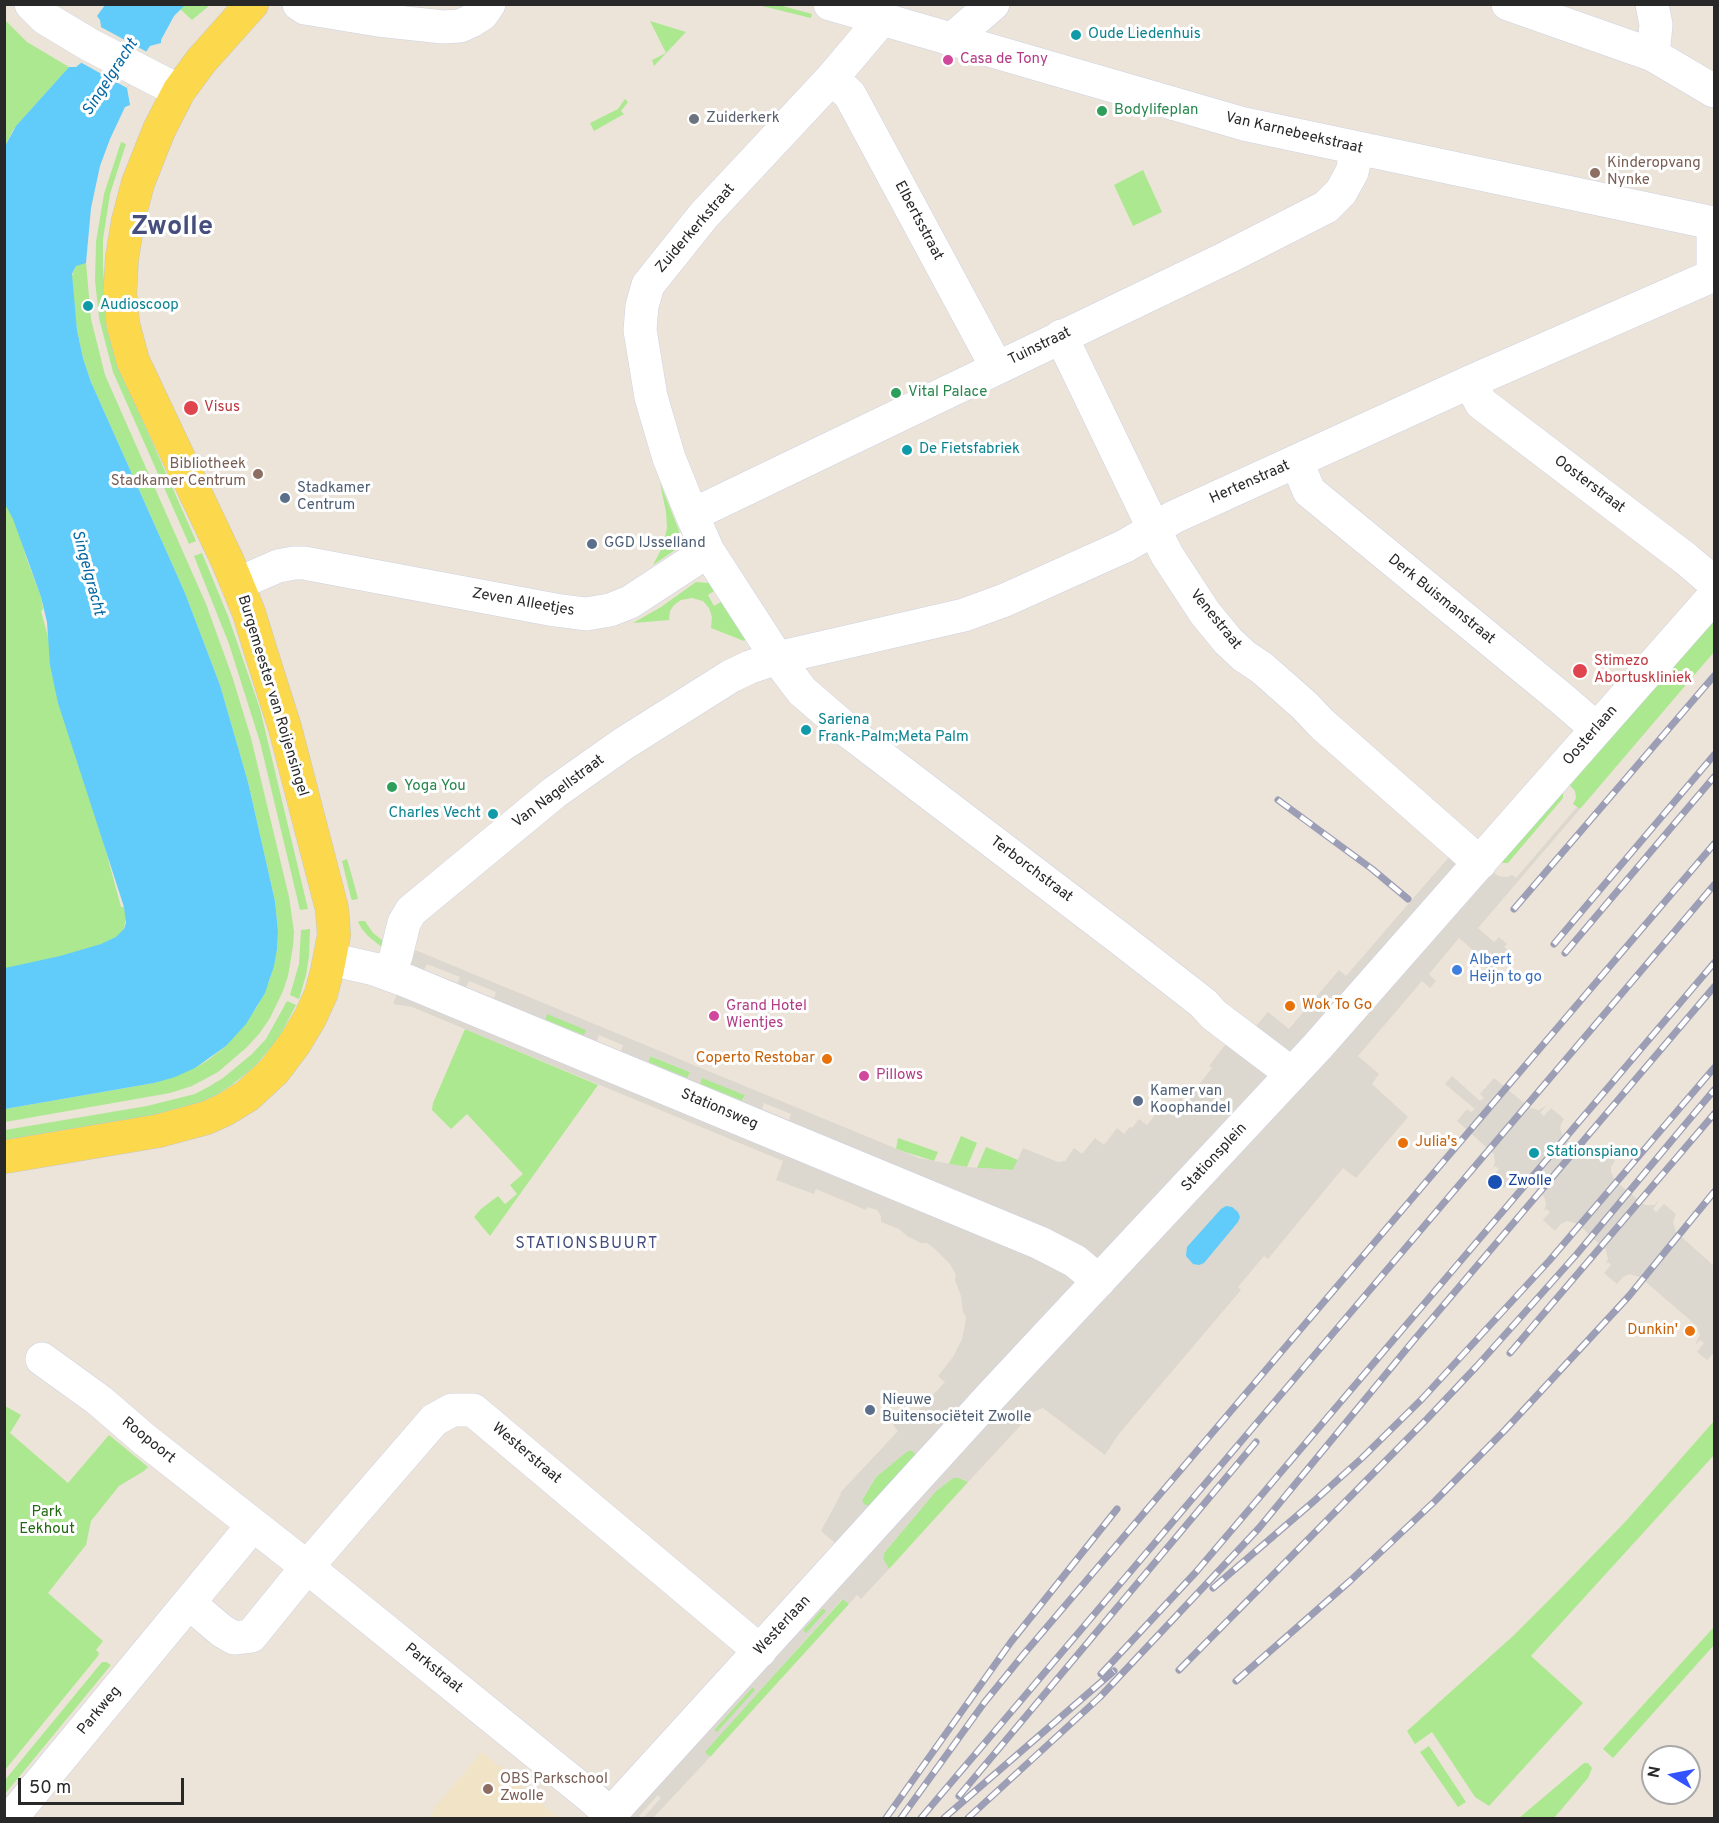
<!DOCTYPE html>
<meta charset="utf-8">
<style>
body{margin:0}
#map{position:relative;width:1719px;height:1823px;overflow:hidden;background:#ece4d8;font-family:Overpass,sans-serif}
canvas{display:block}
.frame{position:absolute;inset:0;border:6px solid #282828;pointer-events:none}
.north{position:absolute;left:1641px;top:1745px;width:60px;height:60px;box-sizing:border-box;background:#fff;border:2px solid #a9a9a9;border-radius:50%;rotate:280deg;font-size:16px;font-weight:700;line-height:24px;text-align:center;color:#282828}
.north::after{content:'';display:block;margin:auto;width:21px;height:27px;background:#3353ff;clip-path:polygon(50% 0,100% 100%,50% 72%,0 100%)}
.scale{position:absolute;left:18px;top:1778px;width:166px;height:27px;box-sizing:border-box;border:3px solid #282828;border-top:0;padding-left:8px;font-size:18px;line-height:21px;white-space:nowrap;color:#282828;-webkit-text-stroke:4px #fff;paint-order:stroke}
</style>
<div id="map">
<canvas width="1719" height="1823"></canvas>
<div class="frame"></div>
<div class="north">N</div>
<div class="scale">50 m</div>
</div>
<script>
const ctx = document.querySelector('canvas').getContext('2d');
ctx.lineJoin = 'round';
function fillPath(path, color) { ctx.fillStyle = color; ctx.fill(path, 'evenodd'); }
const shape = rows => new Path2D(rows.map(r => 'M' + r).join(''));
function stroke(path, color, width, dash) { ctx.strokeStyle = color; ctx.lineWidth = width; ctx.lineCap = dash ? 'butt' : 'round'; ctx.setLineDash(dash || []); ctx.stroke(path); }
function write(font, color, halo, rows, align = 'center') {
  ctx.font = font + ' Overpass,sans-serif'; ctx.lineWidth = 6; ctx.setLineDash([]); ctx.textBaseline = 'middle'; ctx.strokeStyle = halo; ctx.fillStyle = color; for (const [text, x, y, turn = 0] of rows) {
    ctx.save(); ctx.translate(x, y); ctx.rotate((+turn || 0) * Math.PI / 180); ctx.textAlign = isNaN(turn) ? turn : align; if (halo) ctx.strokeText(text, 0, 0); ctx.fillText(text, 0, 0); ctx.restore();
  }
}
const education = shape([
 [482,1752,498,1766,500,1765,508,1772,507,1773,558,1818,427,1818,434,1811,433,1809]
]);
const green = shape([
 [185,4,210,4,210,5,192,20,180,9],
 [758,5,779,5,812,14,811,18],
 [5,20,27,42,69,67,13,130,5,146],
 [650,21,686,32,654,66,652,60,666,53],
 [625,99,628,102,621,111,624,114,594,131,590,123,618,109],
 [121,142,126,144,110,194,103,239,103,267,106,308,127,385,196,541,189,544,113,372,99,318,95,280,96,242,104,194],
 [1143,170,1162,212,1133,226,1114,185],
 [81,263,86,263,91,319,105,375,206,604,232,676,251,738,289,897,294,932,293,946,288,976,283,991,270,1018,259,1034,246,1048,218,1072,192,1086,170,1093,5,1122,5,1109,154,1083,195,1068,208,1060,226,1046,257,1007,270,979,277,949,278,931,275,901,248,782,220,685,185,593,91,382,83,358,77,330,71,278,76,266],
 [5,476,26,557,41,597,43,609,41,611,121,907,124,907,126,918,122,938,5,973],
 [660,483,680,533,679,536,671,535,670,544,678,545,678,548,653,565,663,546,667,528,666,512],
 [202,553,228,616,260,709,308,909,300,910,260,742,229,644,194,556],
 [696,582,709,583,714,591,708,595,714,606,721,602,746,639,744,641,711,628,712,617,709,608,703,601,692,598,681,600,674,605,670,611,669,620,633,623,661,607],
 [1714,610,1714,652,1580,809,1573,804,1576,798,1575,791,1565,780],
 [1557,789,1563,794,1563,798,1508,863,1503,863,1497,858],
 [347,859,355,887,358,899,352,900,351,898,342,861],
 [360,921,365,921,373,933,386,943,383,948,368,936,362,929,358,922],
 [310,929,309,956,306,975,299,999,290,995,299,964,301,930],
 [287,1001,296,1005,278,1039,255,1066,233,1084,218,1094,198,1104,168,1114,5,1142,5,1130,147,1106,195,1094,210,1086,223,1078,252,1054,266,1039],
 [547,1013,587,1030,584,1036,544,1019],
 [465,1029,598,1085,490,1236,474,1217,481,1209,498,1196,505,1204,517,1194,510,1185,523,1174,467,1114,451,1129,432,1110,433,1103],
 [650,1056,690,1072,687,1079,648,1062],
 [702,1077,745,1095,742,1101,700,1084],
 [961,1136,977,1143,967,1167,949,1164],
 [898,1138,938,1152,934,1161,896,1149],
 [986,1147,1018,1160,1013,1170,977,1168],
 [5,1406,21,1415,10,1433,68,1483,109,1435,148,1467,144,1471,119,1486,91,1521,86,1545,48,1593,103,1641,96,1650,99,1653,98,1656,5,1770],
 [1714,1421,1714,1455,1531,1656,1583,1703,1489,1806,1475,1797,1432,1732,1415,1744,1407,1731,1513,1636,1563,1586,1626,1521],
 [910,1450,914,1452,917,1457,870,1507,863,1504,862,1500,876,1477,906,1452],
 [953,1478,959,1478,968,1482,889,1569,883,1559,884,1553,936,1491],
 [843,1599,849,1604,710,1757,704,1752],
 [823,1608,827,1611,806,1634,802,1631],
 [1714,1627,1714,1645,1613,1758,1603,1749],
 [102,1662,106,1662,111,1665,5,1794,5,1780],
 [752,1687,756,1690,717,1733,714,1730],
 [1429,1746,1466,1802,1458,1807,1420,1752],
 [1584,1763,1588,1763,1592,1768,1588,1778,1554,1818,1519,1818]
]);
const plaza = shape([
 [1577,807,1580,809,1478,928,1494,942,1499,937,1507,944,1504,947,1509,951,1491,972,1477,960,1480,956,1459,938,1429,974,1436,981,1430,988,1422,981,1358,1056,1379,1074,1372,1084,1408,1117,1356,1178,1343,1168,1268,1259,1264,1256,1238,1287,1241,1290,1118,1435,1105,1455,1043,1408,1033,1412,968,1482,960,1478,953,1478,936,1491,884,1553,883,1559,889,1569,861,1599,857,1595,849,1604,842,1599,705,1752,710,1757,653,1818,643,1818,661,1798,658,1795,639,1816,642,1818,624,1818,845,1543,839,1538,835,1543,821,1531,841,1494,840,1493,898,1431,893,1425,908,1409,914,1415,945,1382,938,1376,953,1357,962,1339,965,1325,966,1317,963,1312,961,1296,955,1280,956,1275,950,1264,935,1249,927,1243,921,1243,907,1236,899,1229,881,1222,881,1216,877,1210,867,1207,866,1210,816,1189,814,1194,776,1180,783,1161,412,1007,393,1004,415,950,919,1158,967,1167,1013,1170,1023,1148,1058,1162,1065,1161,1074,1148,1082,1154,1095,1138,1104,1145,1117,1128,1124,1134,1130,1127,1132,1128,1139,1119,1147,1125,1160,1109,1168,1115,1180,1098,1185,1102,1212,1068,1209,1066,1232,1036,1250,1033,1268,1012,1289,1029,1339,970,1346,976,1455,850,1499,876,1507,877,1512,875,1516,878],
 [427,964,460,977,458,983,424,970],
 [469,981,496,992,494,998,466,987],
 [547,1014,586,1030,584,1035,545,1020],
 [599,1035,623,1045,621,1051,597,1041],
 [651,1056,690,1072,688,1078,648,1062],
 [702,1078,745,1095,743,1101,700,1084],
 [764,1103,791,1114,789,1120,762,1109],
 [909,1450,913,1451,917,1457,872,1507,864,1504,862,1500,876,1477],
 [823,1608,826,1611,806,1633,803,1630],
 [753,1687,755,1690,716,1733,714,1730],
 [1452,1076,1480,1101,1484,1098,1480,1094,1494,1078,1530,1108,1539,1110,1547,1105,1540,1113,1544,1116,1551,1108,1564,1119,1561,1124,1560,1129,1564,1138,1583,1152,1590,1153,1597,1148,1591,1156,1595,1159,1602,1150,1615,1161,1611,1167,1611,1172,1615,1181,1645,1205,1654,1205,1659,1201,1653,1209,1656,1212,1664,1204,1676,1214,1673,1222,1676,1232,1714,1266,1714,1353,1707,1360,1697,1352,1704,1343,1700,1340,1695,1345,1700,1335,1697,1326,1640,1277,1629,1274,1623,1277,1617,1284,1604,1273,1611,1265,1608,1262,1605,1265,1608,1259,1606,1250,1578,1224,1567,1221,1561,1224,1555,1231,1543,1220,1550,1212,1546,1209,1543,1212,1546,1206,1545,1199,1541,1193,1527,1181,1521,1178,1514,1179,1504,1188,1492,1177,1499,1169,1495,1166,1492,1169,1495,1163,1494,1154,1457,1121,1467,1109,1471,1112,1475,1109,1445,1084]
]);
const water = shape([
 [105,5,185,5,174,16,161,40,161,43,150,46,146,52,127,88,130,105,125,107,110,139,100,166,91,208,86,263,76,266,72,274,77,330,83,358,91,382,185,593,220,685,248,782,275,901,278,931,277,949,274,966,265,993,246,1024,226,1046,195,1068,175,1077,154,1083,5,1109,5,968,60,956,101,944,116,937,124,929,126,923,124,907,58,703,50,665,47,622,41,597,13,519,5,504,5,146,16,126,69,67,76,67,81,63,101,26,100,20,97,16],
 [1226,1206,1232,1207,1238,1212,1240,1217,1238,1222,1204,1263,1199,1265,1193,1264,1186,1256,1187,1247,1221,1209]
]);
const pier = shape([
 [99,26,147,52,127,88,80,62]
]);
const minor = shape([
 [31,4,45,18,90,45,179,91],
 [299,4,305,8,378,20,443,27,460,26,471,21,482,14,489,4],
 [830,4,1244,124,1713,223,1713,275],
 [1508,4,1653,55,1714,91],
 [1652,4,1656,25,1653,55],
 [881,20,832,78,704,215,648,285,642,306,640,330,651,397,669,458,692,515,708,551,777,658,802,691,853,735,1122,940,1203,1003,1214,1015,1292,1074],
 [951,40,993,4],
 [832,78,850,95,997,368],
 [1061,336,1154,529,1167,555,1205,613,1228,641,1244,656,1262,668,1305,706,1322,724,1480,863],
 [1470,382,1481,403,1686,559,1714,583],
 [1297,462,1309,491,1561,698,1597,729],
 [692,515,1228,257,1326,207,1341,192,1352,172,1357,149],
 [237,584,278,566,294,563,304,563,555,610,586,614,610,610,630,602,708,551],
 [330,959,374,969,407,981,1040,1243,1075,1261,1099,1281],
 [388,974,396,956,404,923,411,911,555,792,623,744,731,676,750,667,777,658,964,615,1005,600,1125,546,1174,517,1470,382,1714,275],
 [42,1359,100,1401,144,1439,307,1567,591,1797,611,1815],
 [189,1603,222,1631,234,1638,251,1636,307,1567,434,1420,452,1410,473,1410,760,1651],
 [11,1818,253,1525],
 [607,1818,992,1395,1317,1047,1714,596]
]);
const major = shape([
 [4,1157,158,1131,206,1118,224,1110,247,1096,274,1071,295,1043,310,1018,321,994,327,971,334,935,332,909,285,728,260,649,249,613,228,562,133,361,123,324,120,293,122,258,128,221,138,183,159,130,179,91,201,61,252,4]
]);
const rail = shape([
 [1278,800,1372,869,1408,899],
 [1514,909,1714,676],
 [1554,944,1714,755],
 [1565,953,1714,777],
 [1510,1353,1714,1114],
 [1213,1588,1313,1502,1362,1458,1422,1399,1549,1261,1714,1068],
 [1179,1670,1427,1419,1477,1366,1576,1255,1714,1090],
 [1101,1674,1196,1572,1714,963],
 [1236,1681,1350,1581,1435,1501,1505,1430,1629,1296,1714,1192],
 [959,1796,1256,1442],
 [886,1818,1011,1642,1117,1509],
 [901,1818,984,1703,1023,1655,1714,844],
 [921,1818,1714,885],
 [944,1818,1114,1671],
 [968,1818,1100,1697,1259,1528,1414,1340,1714,987]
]);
const markers = [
 [1076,35,6,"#0f9aa8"],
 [948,60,6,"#d1479c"],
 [1102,111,6,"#2e9e5b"],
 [694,119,6,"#6b7280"],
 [1595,173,6,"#8d6e63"],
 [88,306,6,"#0f9aa8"],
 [896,393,6,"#2e9e5b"],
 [191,408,8,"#e0444e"],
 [907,450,6,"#0f9aa8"],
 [258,474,6,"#8d6e63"],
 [285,498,6,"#5c6f8a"],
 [592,544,6,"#5c6f8a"],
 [1580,671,8,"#e0444e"],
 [806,730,6,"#0f9aa8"],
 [392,787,6,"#2e9e5b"],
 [493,814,6,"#0f9aa8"],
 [1457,970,6,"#3f7fe0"],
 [1290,1006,6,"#e8710a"],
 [714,1016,6,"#d1479c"],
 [827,1059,6,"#e8710a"],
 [864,1076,6,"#d1479c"],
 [1138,1101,6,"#5c6f8a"],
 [1403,1143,6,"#e8710a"],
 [1534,1153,6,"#0f9aa8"],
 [1495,1182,8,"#1a4fb4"],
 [1690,1331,6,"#e8710a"],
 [870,1410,6,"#5c6f8a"],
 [488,1789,6,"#8d6e63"]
];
const cultureNames = [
 ["Oude Liedenhuis",1088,35],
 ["Audioscoop",100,306],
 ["De Fietsfabriek",919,450],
 ["Sariena",818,721],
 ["Frank-Palm;Meta Palm",818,738],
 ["Charles Vecht",481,814,"right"],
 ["Stationspiano",1546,1153]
];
const hotelNames = [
 ["Casa de Tony",960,60],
 ["Grand Hotel",726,1007],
 ["Wientjes",726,1024],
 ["Pillows",876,1076]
];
const leisureNames = [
 ["Bodylifeplan",1114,111],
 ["Vital Palace",908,393],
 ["Yoga You",404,787]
];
const worshipNames = [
 ["Zuiderkerk",706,119]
];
const streetNames = [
 ["Van Karnebeekstraat",1294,134,13],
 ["Elbertsstraat",918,221,62],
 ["Zuiderkerkstraat",696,229,-49],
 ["Tuinstraat",1040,347,-26],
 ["Hertenstraat",1250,483,-24],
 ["Oosterstraat",1589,485,37],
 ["Derk Buismanstraat",1441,600,39],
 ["Zeven Alleetjes",523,603,10],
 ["Venestraat",1215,620,51],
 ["Burgemeester van Roijensingel",272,696,73],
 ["Oosterlaan",1591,736,-49],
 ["Van Nagellstraat",559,792,-37],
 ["Terborchstraat",1031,870,37],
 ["Stationsweg",719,1110,23],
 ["Stationsplein",1215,1158,-47],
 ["Roopoort",148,1441,39],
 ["Westerstraat",526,1454,40],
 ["Westerlaan",783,1626,-47],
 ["Parkstraat",433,1669,39],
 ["Parkweg",100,1711,-50]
];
const educationNames = [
 ["Kinderopvang",1607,164],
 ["Nynke",1607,181],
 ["Bibliotheek",246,465,"right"],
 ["Stadkamer Centrum",246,482,"right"],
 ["OBS Parkschool",500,1780],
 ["Zwolle",500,1797]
];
const healthNames = [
 ["Visus",204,408],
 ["Stimezo",1594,662],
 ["Abortuskliniek",1594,679]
];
const serviceNames = [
 ["Stadkamer",297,489],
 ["Centrum",297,506],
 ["GGD IJsselland",604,544],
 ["Kamer van",1150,1092],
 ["Koophandel",1150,1109],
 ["Nieuwe",882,1401],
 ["Buitensociëteit Zwolle",882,1418]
];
const shopNames = [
 ["Albert",1469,961],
 ["Heijn to go",1469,978]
];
const foodNames = [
 ["Wok To Go",1302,1006],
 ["Coperto Restobar",815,1059,"right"],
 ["Julia's",1415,1143],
 ["Dunkin'",1678,1331,"right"]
];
const transitNames = [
 ["Zwolle",1508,1182]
];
const parkNames = [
 ["Park",47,1513],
 ["Eekhout",47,1530]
];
const waterNames = [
 ["Singelgracht",111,78,-57],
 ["Singelgracht",87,573,75]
];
const neighbourhoodNames = [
 ["STATIONSBUURT",587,1245]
];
const townNames = [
 ["Zwolle",172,229]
];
fillPath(education, '#f0e3c6');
fillPath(green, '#abe88f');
fillPath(plaza, '#dcd7cf');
fillPath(water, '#61ccf9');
fillPath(pier, '#ece4d8');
stroke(minor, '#cdd1e3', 34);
stroke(major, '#c7c7c7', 34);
stroke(minor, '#fff', 33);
stroke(major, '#fcd84d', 33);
stroke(rail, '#9b9eb5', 7);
stroke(rail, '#fff', 4.5, [14]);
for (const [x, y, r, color] of markers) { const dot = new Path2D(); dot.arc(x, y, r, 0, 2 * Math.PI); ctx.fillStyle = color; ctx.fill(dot); stroke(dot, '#fff', 2); }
write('15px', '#0d838f', '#fff', cultureNames, 'left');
write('15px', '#b23c85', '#fff', hotelNames, 'left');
write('15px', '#27864d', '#fff', leisureNames, 'left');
write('15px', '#5b616d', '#fff', worshipNames, 'left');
write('15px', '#282828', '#fff', streetNames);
write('15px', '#785e54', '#fff', educationNames, 'left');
write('15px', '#be3a42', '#fff', healthNames, 'left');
write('15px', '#4e5e75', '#fff', serviceNames, 'left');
write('15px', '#366cbe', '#fff', shopNames, 'left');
write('15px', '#c56008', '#fff', foodNames, 'left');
write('15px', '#164399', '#fff', transitNames, 'left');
write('15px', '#236a13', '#fff', parkNames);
write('italic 16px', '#0267a3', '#fff', waterNames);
ctx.letterSpacing = '1.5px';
write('16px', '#454e7c', '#fff', neighbourhoodNames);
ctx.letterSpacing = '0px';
write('bold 27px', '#454e7c', '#fff', townNames);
</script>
